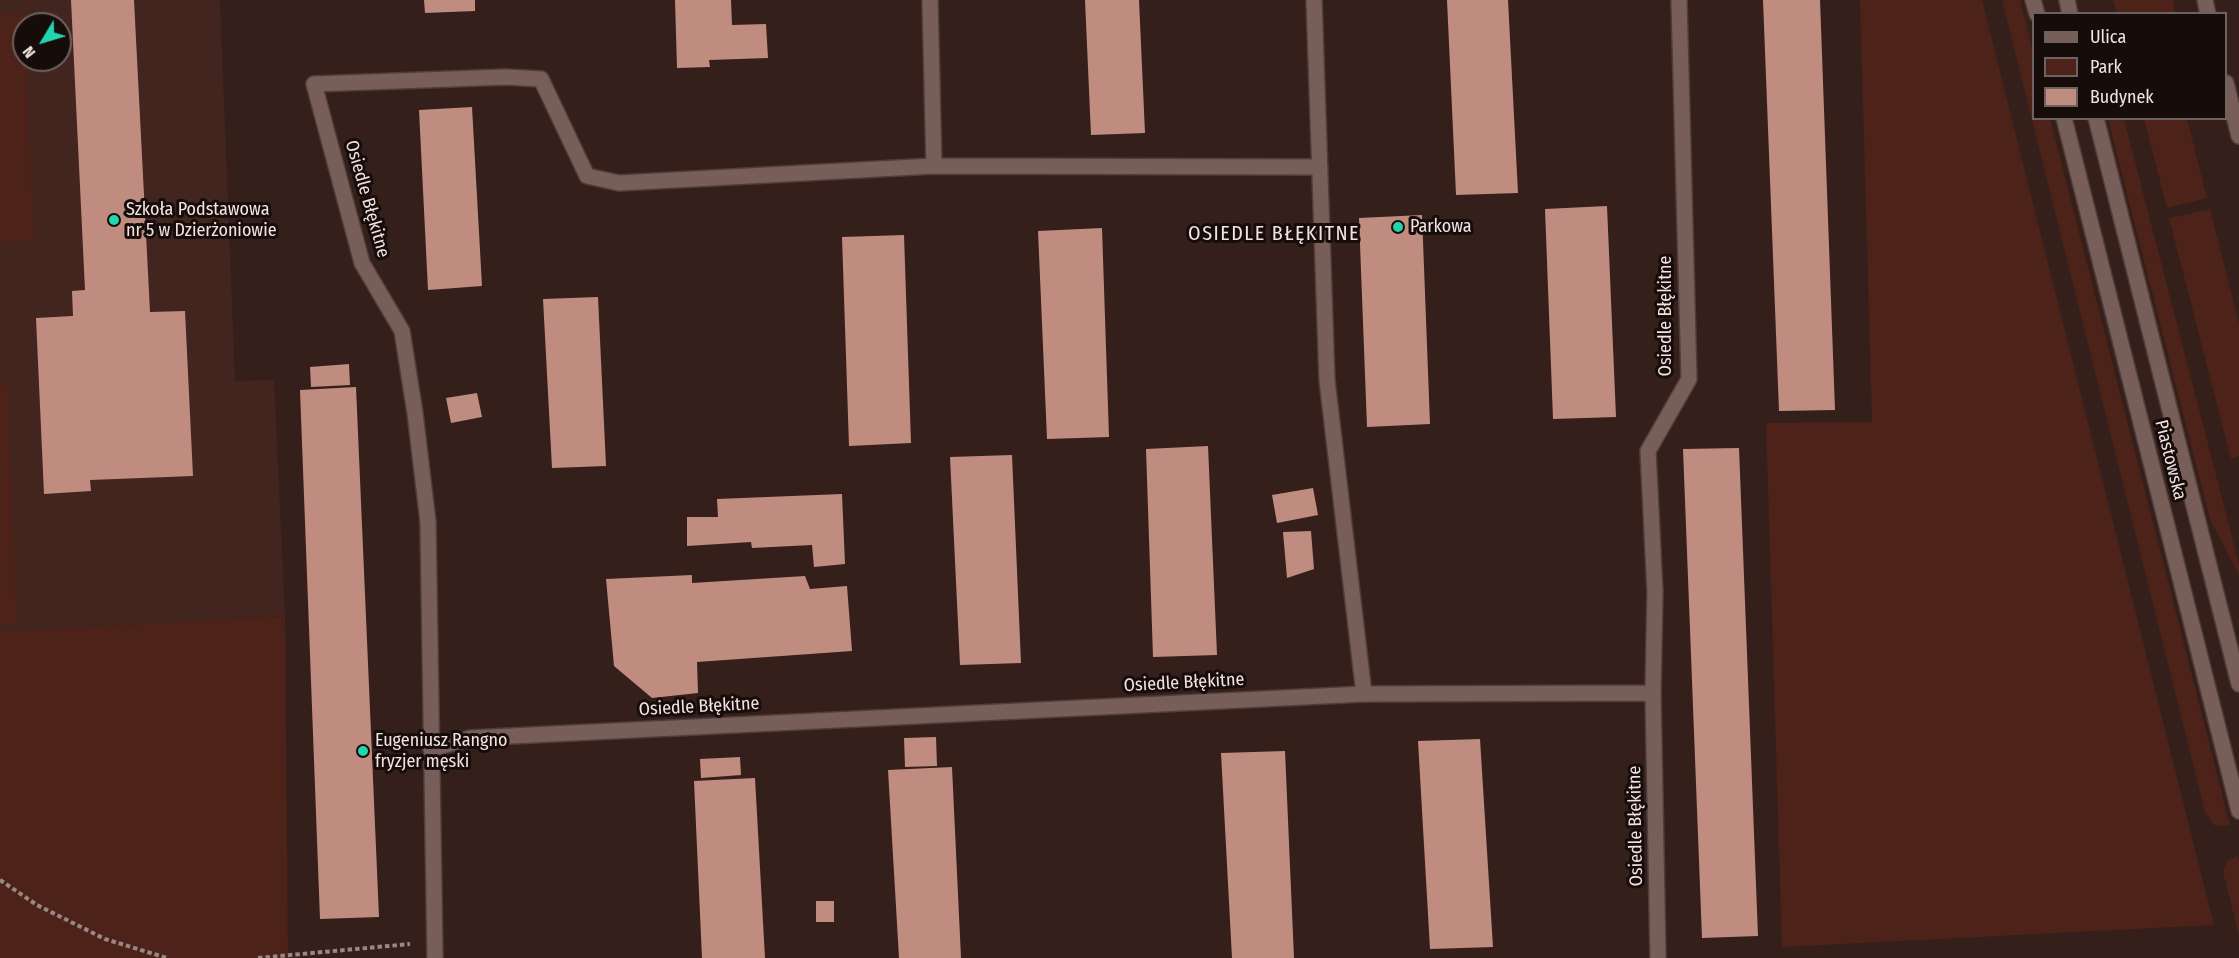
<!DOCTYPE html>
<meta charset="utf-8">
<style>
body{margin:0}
#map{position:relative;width:2239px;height:958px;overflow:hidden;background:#351f1b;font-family:"Fira Sans Condensed",sans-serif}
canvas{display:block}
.legend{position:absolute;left:2032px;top:12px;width:195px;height:108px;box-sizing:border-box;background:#160c0a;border:2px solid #6e6260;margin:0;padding:8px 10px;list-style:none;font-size:18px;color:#f3e3e0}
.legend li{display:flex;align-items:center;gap:12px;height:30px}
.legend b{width:30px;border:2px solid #6e6260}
.north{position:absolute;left:12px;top:12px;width:60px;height:60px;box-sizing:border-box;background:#160c0a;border:2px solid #6e6260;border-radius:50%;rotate:232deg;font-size:16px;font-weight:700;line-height:24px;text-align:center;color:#f3e3e0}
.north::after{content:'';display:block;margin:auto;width:21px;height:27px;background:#23d5af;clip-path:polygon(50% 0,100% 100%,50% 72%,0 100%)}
</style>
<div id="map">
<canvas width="2239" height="958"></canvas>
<ul class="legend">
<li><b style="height:8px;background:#785e58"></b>Ulica</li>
<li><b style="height:16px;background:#4c2219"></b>Park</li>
<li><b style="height:16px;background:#c18c80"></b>Budynek</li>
</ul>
<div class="north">N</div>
</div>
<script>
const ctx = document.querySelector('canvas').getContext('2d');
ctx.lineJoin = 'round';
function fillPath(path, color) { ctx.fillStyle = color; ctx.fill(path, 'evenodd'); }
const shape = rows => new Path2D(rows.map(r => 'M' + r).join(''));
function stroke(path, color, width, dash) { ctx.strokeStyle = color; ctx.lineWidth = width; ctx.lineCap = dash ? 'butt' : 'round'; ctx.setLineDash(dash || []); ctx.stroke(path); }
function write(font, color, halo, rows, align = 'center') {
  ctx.font = font + ' "Fira Sans Condensed",sans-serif'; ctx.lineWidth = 6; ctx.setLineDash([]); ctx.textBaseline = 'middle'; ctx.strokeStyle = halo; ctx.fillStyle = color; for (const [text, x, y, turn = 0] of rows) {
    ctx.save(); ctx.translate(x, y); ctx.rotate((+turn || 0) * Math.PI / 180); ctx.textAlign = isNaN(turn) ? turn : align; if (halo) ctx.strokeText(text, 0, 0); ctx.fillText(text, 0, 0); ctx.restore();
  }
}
const built = shape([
 [0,0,220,0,235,381,274,380,285,616,0,632],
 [24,24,60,24,60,60,24,60]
]);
const green = shape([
 [1860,0,1982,0,2214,925,1782,947,1766,423,1872,422],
 [2002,0,2020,0,2033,52,2034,118,2050,119,2230,825,2215,826,2205,812],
 [2113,0,2173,0,2175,13,2117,13],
 [24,13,34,240,0,242,0,14],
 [2108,119,2124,119,2239,564,2239,575,2210,519],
 [2144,119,2187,119,2207,198,2167,208],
 [2210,209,2239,323,2239,456,2231,459,2169,218],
 [8,384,17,624,0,625,0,385],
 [285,616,288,958,0,958,0,632],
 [2238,856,2239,862,2239,936,2223,872,2227,861]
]);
const building = shape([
 [71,0,134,0,150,312,185,311,193,476,90,480,91,491,44,494,36,318,73,316,72,291,85,290],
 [424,0,475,0,475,11,425,13],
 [675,0,731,0,732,25,766,24,768,58,709,60,710,67,677,68],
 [1085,0,1139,0,1145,133,1091,135],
 [1447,0,1508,0,1518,193,1456,195],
 [1763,0,1820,0,1835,410,1779,411],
 [472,107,482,286,428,290,419,110],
 [1607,206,1616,417,1553,419,1545,209],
 [1422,215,1430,424,1367,427,1359,218],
 [1102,228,1109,437,1047,439,1038,231],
 [904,235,911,443,849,446,842,237],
 [598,297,606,466,552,468,543,299],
 [349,364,350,385,311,387,310,367],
 [356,387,379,917,320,919,300,390],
 [477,393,482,417,451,423,446,398],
 [1208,446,1217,655,1153,657,1146,449],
 [1739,448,1758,936,1702,938,1683,449],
 [1012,455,1021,663,960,665,950,457],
 [1313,488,1318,515,1277,523,1272,495],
 [842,494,845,564,814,567,812,545,752,548,751,542,687,546,687,517,718,517,717,499],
 [1311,531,1314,569,1287,578,1283,532],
 [692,575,692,583,805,576,810,589,847,586,852,651,697,662,698,693,652,698,614,666,606,579],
 [936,737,937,766,905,767,904,738],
 [1480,739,1493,947,1430,949,1418,741],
 [1285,751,1294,958,1232,958,1221,753],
 [740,757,741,775,701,778,700,759],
 [952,767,961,958,899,958,888,770],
 [755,778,765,958,702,958,694,781],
 [816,901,834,901,834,922,816,922]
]);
const path = shape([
 [0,880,37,905,105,939,167,958],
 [258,958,410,944]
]);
const minor = shape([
 [930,0,934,166],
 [1314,0,1327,380,1364,694],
 [2033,0,2037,14],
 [2067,0,2070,14],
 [2205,0,2208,14],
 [2226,83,2239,136],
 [2064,118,2239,811],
 [2096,118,2239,684],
 [431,749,471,738,1364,694,1653,693],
 [435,958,428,522,415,413,402,331,362,263,314,84,506,77,541,79,587,176,619,183,934,166,1320,167],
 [1658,958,1653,693,1655,592,1648,451,1689,379,1679,0]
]);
const markers = [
 [114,220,6,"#23d5af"],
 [1398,227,6,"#23d5af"],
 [363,751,6,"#23d5af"]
];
const streetNames = [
 ["Osiedle Błękitne",367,199,74],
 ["Osiedle Błękitne",1666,316,-90],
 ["Piastowska",2170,460,76],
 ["Osiedle Błękitne",1184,683,-3],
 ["Osiedle Błękitne",699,707,-3],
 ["Osiedle Błękitne",1636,826,-91]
];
const poiNames = [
 ["Szkoła Podstawowa",126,210],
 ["nr 5 w Dzierżoniowie",126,231],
 ["Parkowa",1410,227],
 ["Eugeniusz Rangno",375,741],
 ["fryzjer męski",375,762]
];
const neighbourhoodNames = [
 ["OSIEDLE BŁĘKITNE",1274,234]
];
fillPath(built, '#42251f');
fillPath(green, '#4c2219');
fillPath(building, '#c18c80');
stroke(minor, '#503d3a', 18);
stroke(path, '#9a8784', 4, [4.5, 3]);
stroke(minor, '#785e58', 15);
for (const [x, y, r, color] of markers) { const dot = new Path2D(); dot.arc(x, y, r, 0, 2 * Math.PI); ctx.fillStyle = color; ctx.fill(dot); stroke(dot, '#160c0a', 2); }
write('18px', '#f3e3e0', '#160c0a', streetNames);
write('18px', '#f3e3e0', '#160c0a', poiNames, 'left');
ctx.letterSpacing = '1.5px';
write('20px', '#f3e3e0', '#160c0a', neighbourhoodNames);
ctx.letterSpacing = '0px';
</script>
